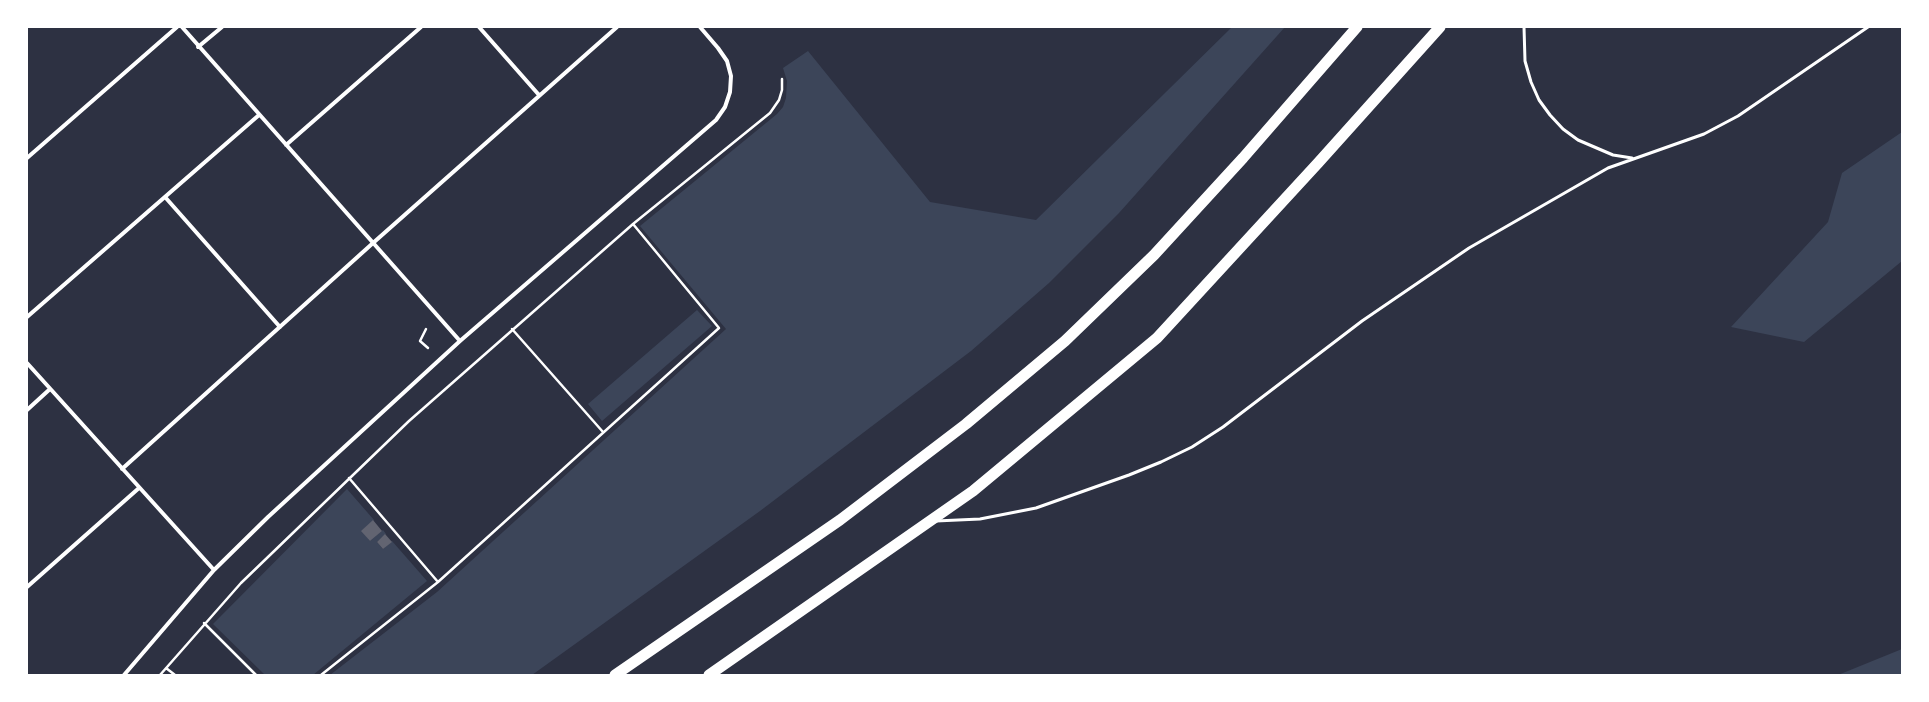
<!DOCTYPE html>
<style>
body{margin:0}
#map{position:relative;width:1929px;height:702px;overflow:hidden;background:#2d3142;font-family:Overpass,sans-serif}
canvas{display:block}
.frame{position:absolute;inset:0;border:28px solid #fff;pointer-events:none}
</style>
<div id="map">
<canvas width="1929" height="702"></canvas>
<div class="frame"></div>
</div>
<script>
const ctx = document.querySelector('canvas').getContext('2d');
ctx.lineJoin = 'round';
function fillPath(path, color) { ctx.fillStyle = color; ctx.fill(path, 'evenodd'); }
const shape = rows => new Path2D(rows.map(r => 'M' + r).join(''));
function stroke(path, color, width, dash) { ctx.strokeStyle = color; ctx.lineWidth = width; ctx.lineCap = dash ? 'butt' : 'round'; ctx.setLineDash(dash || []); ctx.stroke(path); }
const green = shape([
 [1232,27,1285,27,1119,213,1049,283,971,351,760,511,532,675,330,675,437,592,726,329,640,226,777,114,783,107,786,98,787,81,783,68,808,51,930,202,1036,220],
 [1902,132,1902,261,1804,342,1731,327,1828,222,1842,173],
 [697,310,712,326,602,421,588,404],
 [347,489,374,520,362,531,370,541,383,530,386,534,377,542,383,549,392,541,427,581,313,675,265,675,213,624],
 [1902,649,1902,675,1838,675]
]);
const building = shape([
 [373,520,382,531,370,541,361,531],
 [385,534,392,542,383,549,377,542]
]);
const path = shape([
 [426,329,420,341,428,348],
 [512,329,603,432],
 [349,478,438,582],
 [204,623,256,675],
 [166,668,175,675],
 [160,675,241,583,409,421,633,224,770,113,779,100,782,90,782,79],
 [321,675,438,582,719,328,633,224]
]);
const service = shape([
 [1524,27,1525,61,1531,82,1539,100,1550,115,1563,129,1578,140,1613,155,1632,158],
 [936,521,980,519,1036,508,1129,475,1161,462,1192,447,1223,427,1362,321,1469,248,1608,168,1704,134,1738,116,1868,27]
]);
const minor = shape([
 [182,27,460,341],
 [479,27,539,95],
 [198,47,222,27],
 [286,145,421,27],
 [27,158,177,27],
 [165,197,280,327],
 [27,317,259,115],
 [27,363,214,570],
 [27,410,50,389],
 [122,469,373,243,617,27],
 [27,587,139,488],
 [124,675,214,570,268,517,460,341,716,120,725,107,730,92,731,76,727,61,718,48,700,27]
]);
const trunk = shape([
 [615,675,840,520,966,424,1065,341,1154,255,1243,158,1357,27],
 [709,675,973,491,1157,338,1318,163,1440,27]
]);
fillPath(green, '#3c4559');
fillPath(building, '#626471');
stroke(path, '#fff', 2.5);
stroke(service, '#fff', 3);
stroke(minor, '#fff', 4);
stroke(trunk, '#fff', 11);
</script>
